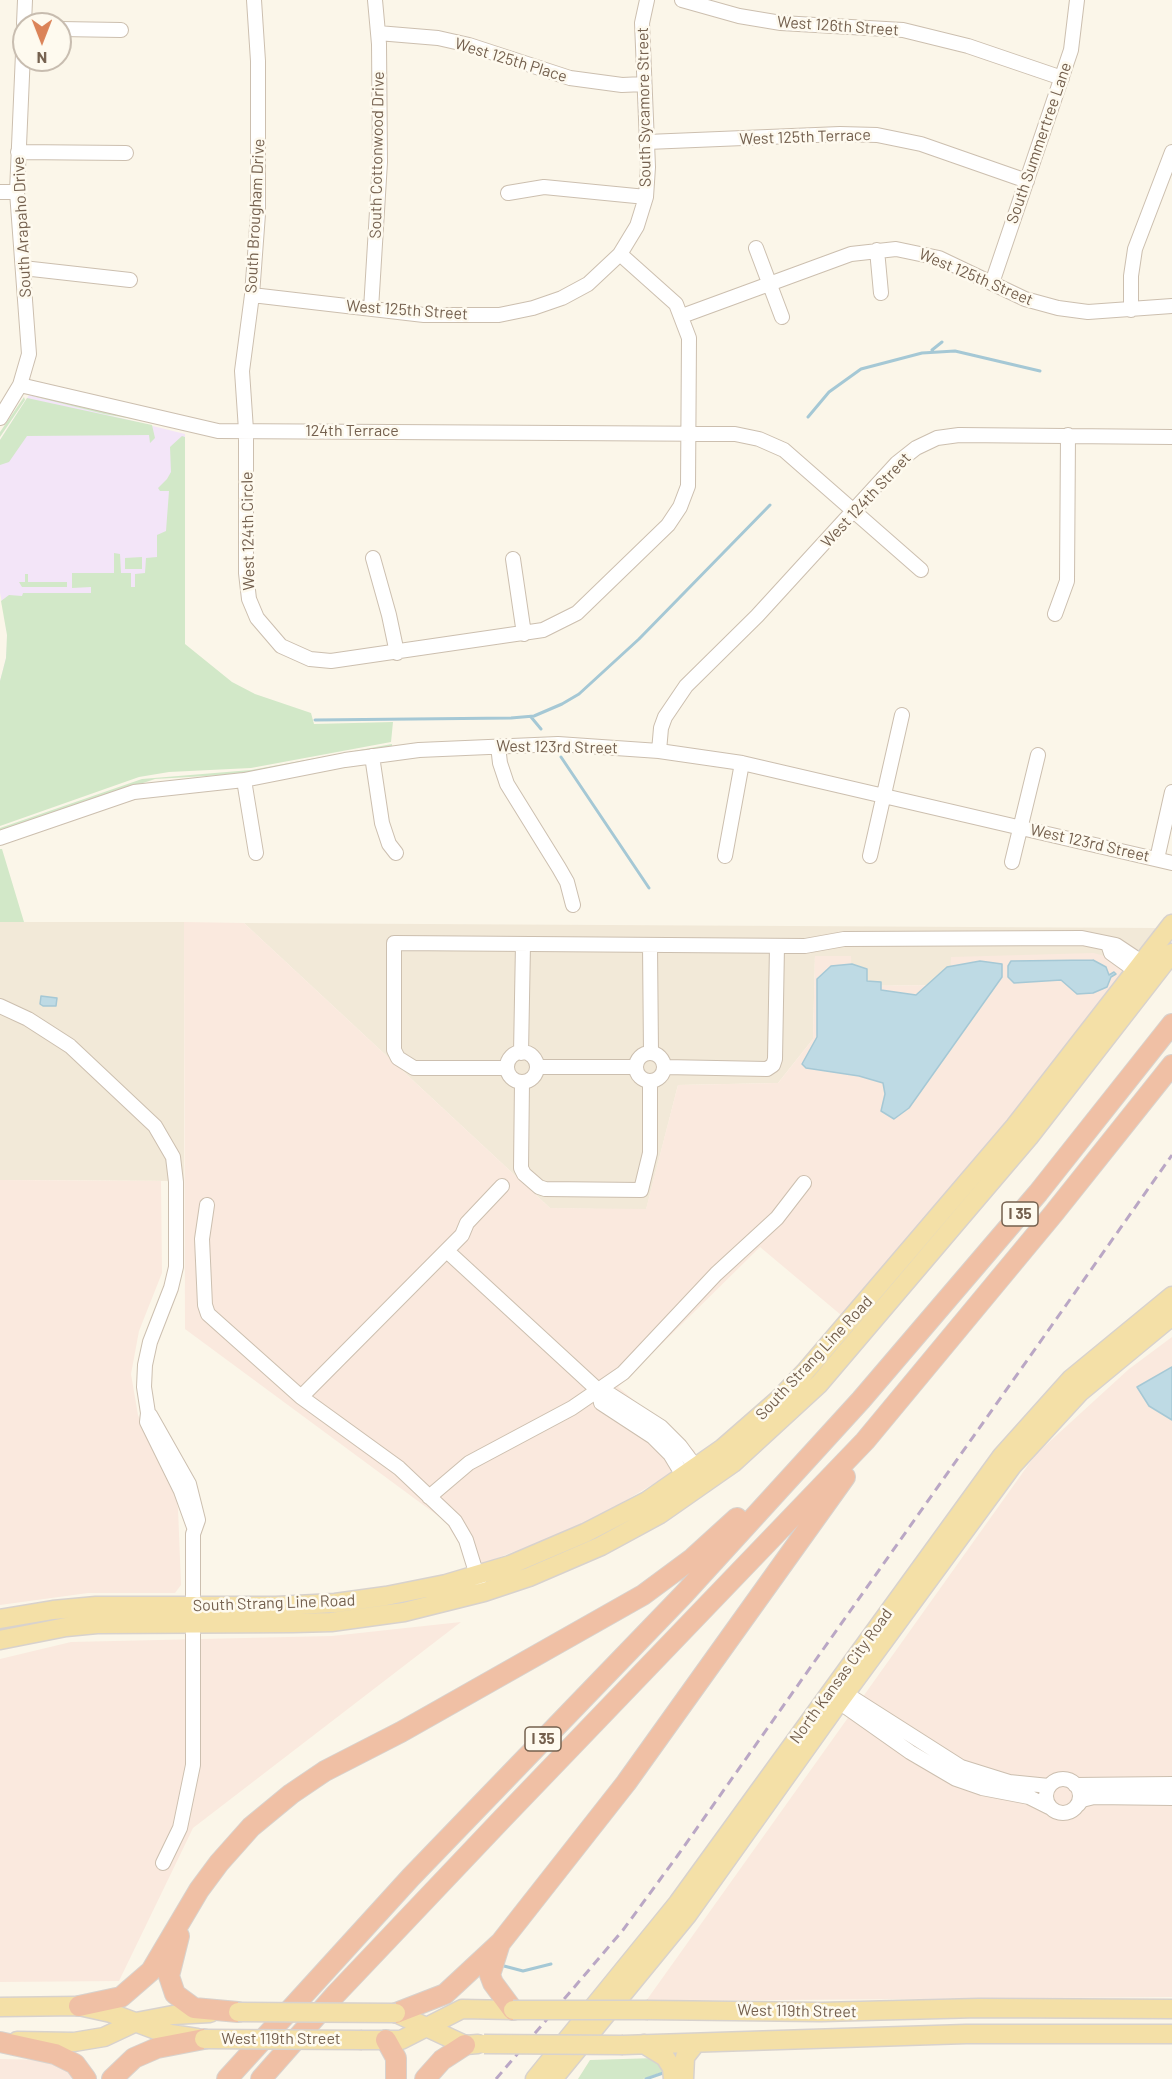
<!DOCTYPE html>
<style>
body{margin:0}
#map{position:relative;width:1172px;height:2079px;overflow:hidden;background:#fbf6e9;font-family:Barlow,sans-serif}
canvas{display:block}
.north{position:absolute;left:12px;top:12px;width:60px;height:60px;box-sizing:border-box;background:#fefaef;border:2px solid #c7bcaf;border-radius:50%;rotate:180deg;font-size:16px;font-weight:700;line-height:24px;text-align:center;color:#74604e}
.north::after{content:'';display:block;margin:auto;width:21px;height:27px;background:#db8358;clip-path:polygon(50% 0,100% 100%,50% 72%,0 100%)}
</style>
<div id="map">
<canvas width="1172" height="2079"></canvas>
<div class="north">N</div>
</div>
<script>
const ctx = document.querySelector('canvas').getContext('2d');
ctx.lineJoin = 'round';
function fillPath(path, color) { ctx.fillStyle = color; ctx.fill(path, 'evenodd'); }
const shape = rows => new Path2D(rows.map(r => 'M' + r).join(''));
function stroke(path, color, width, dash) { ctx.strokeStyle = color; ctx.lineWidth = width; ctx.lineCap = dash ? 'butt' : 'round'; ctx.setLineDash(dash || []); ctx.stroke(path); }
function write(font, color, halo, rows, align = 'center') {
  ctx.font = font + ' Barlow,sans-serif'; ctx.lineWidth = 5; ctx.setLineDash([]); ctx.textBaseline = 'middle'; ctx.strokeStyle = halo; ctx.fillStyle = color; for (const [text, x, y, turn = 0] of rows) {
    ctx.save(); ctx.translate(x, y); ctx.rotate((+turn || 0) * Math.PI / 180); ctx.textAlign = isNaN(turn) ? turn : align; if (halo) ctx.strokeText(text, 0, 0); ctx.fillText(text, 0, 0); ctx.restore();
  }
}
const residential = shape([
 [0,922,184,922,184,1181,0,1180],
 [244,923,1156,928,1132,964,951,957,951,985,852,986,815,956,813,1039,778,1083,678,1085,646,1210,550,1208]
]);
const commercial = shape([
 [184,922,244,923,550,1208,646,1209,678,1085,778,1083,813,1039,815,956,851,956,852,986,950,985,951,957,1094,953,1132,964,1009,1121,849,1310,841,1315,760,1247,618,1387,695,1451,692,1461,586,1524,474,1567,445,1521,185,1329],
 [0,1180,161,1181,162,1273,139,1331,131,1374,138,1415,174,1489,178,1508,181,1585,175,1593,88,1593,0,1605],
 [1172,1337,1172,1997,646,2001,1036,1454,1129,1369],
 [461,1622,193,1828,119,1981,0,1982,0,1659,71,1642,332,1636],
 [0,2059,46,2060,69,2071,76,2079,0,2079]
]);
const education = shape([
 [29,395,185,434,184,698,0,681,6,658,8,635,0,593,0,440]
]);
const green = shape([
 [28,395,146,419,150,422,104,414],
 [24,397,25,400,0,437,0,432],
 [27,398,152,425,155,438,150,443,149,435,27,436,9,462,0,465,0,440],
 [182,436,185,437,185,644,232,682,255,694,311,713,314,724,393,722,391,742,251,768,169,772,139,777,0,826,0,681,6,658,7,635,1,601,9,595,22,596,23,593,91,593,91,587,72,588,72,573,114,573,114,553,120,554,121,573,131,573,131,587,135,587,135,574,145,573,146,558,157,557,157,535,166,531,169,491,160,491,158,488,167,479,171,472,170,447],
 [142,557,142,569,125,569,125,558],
 [25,574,28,574,28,582,67,582,67,587,22,587,19,582,25,582],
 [392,744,392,746,240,774,155,779,0,831,0,828,142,779,251,770],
 [0,849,2,849,24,922,0,922],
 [656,2058,665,2071,643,2079,578,2079,590,2060]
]);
const water = shape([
 [1093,960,1106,967,1109,975,1114,972,1116,974,1111,977,1107,987,1093,993,1077,994,1061,980,1014,983,1008,977,1008,966,1011,961,1093,960],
 [980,961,1002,964,1002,977,909,1108,894,1119,881,1111,885,1094,883,1083,859,1076,806,1068,802,1064,817,1037,817,979,831,966,852,964,867,969,867,981,881,982,881,990,916,995,947,967,980,961],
 [41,996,57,998,56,1006,43,1006,40,1004,41,996],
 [1172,1367,1172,1420,1149,1406,1137,1387,1172,1367]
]);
const stream = shape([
 [932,350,942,342],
 [808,417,829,392,861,369,922,353,955,351,1040,371],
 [531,717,541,729],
 [315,720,511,718,534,716,562,704,579,694,639,639,770,505],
 [561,757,649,888],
 [504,1966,523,1971,551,1964],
 [646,2079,666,2072]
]);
const minor = shape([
 [254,0,258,61,258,214,252,295,242,371,246,430,246,573,249,599,257,618,281,646,310,659,331,661,543,630,577,613,668,525,680,507,688,486,689,338,676,304,620,254],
 [682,0,739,16,781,23,903,30,968,46,1062,78],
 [24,24,25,0],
 [60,29,121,30],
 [378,33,438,38,469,45,570,78,622,85,644,84],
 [647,142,840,134,877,135,921,144,1027,181],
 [18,152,126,153],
 [0,192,17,192],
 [508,193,544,187,646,197],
 [756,248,782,317],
 [877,250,881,293],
 [23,268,130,280],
 [992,283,1071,50,1077,0],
 [252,295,424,315,499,315,533,308,562,298,588,284,620,254,637,226,646,197,648,167,642,23,647,0],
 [371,309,380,162,379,44,375,0],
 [1131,310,1131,276,1135,249,1172,152],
 [682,316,851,254,896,249,939,258,1025,299,1058,308,1088,312,1172,306],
 [20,385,218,431,735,434,759,439,784,450,921,570],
 [0,418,20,385,29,354,17,192,24,30],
 [373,558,389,615,397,653],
 [513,559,524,634],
 [1055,614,1067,581,1068,435],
 [498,746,500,763,507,784,559,868,567,882,573,905],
 [659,751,661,728,665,717,686,686,757,616,897,463,916,448,937,438,959,435,1172,437],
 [372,756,382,823,389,844,396,853],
 [244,780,256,853],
 [0,838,134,792,244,780,345,760,419,750,558,744,659,751,742,763,1172,863],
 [725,856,742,763],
 [870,856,902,715],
 [1157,859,1172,792],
 [1012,862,1038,755],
 [1108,944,1111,953,1143,976],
 [650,945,651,1053],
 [0,1006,28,1019,70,1046,155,1126,173,1157,176,1182,176,1267,171,1288,150,1342,145,1365,144,1387,148,1413,147,1422,181,1491,194,1527],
 '507 1067a15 15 0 1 1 30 0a15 15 0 1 1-30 0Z',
 '636 1067a14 14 0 1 1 28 0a14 14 0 1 1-28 0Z',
 [521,1053,523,944],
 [537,1067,636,1067],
 [665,1067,767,1069,773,1065,775,1059,777,946],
 [507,1068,414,1068,398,1058,394,1050,394,943,805,946,844,939,1082,938,1116,945,1149,967],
 [522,1082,521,1168,524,1174,539,1187,545,1189,641,1190,650,1153,650,1082],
 [207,1205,202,1239,205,1305,208,1314,301,1397,399,1468,455,1521,466,1540,479,1582],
 [447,1251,599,1391,611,1395,661,1427,680,1446,700,1473],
 [599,1391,601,1403,653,1437,670,1454,688,1484],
 [301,1397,462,1235,467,1223,502,1186],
 [150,1415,189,1484,198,1520,193,1534,193,1765,180,1828,163,1863],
 [429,1497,469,1463,572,1408,623,1373,716,1274,777,1218,804,1183],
 [837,1688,961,1767,1009,1782,1049,1786],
 [832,1697,910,1752,956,1779,982,1788,1029,1797,1049,1807],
 '1046 1796a17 17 0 1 1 34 0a17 17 0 1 1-34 0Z',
 [1075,1785,1172,1784],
 [1078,1805,1082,1800,1094,1797,1172,1798]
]);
const major = shape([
 [0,1619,53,1610,96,1606,276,1606,335,1603,386,1596,446,1584,510,1565,585,1533,647,1501,723,1448,778,1400,805,1372,1015,1126,1172,924],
 [0,1640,66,1627,97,1624,293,1623,331,1622,404,1612,484,1592,529,1577,601,1546,660,1514,733,1463,819,1384,1029,1137,1172,953],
 [0,2007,79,2006,111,2013,164,2033,197,2038],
 [648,2010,821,2012,979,2008,1172,2009],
 [396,2013,465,2045,478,2044],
 [362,2040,401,2040,462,2009,513,2010],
 [17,2041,74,2042,104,2037,136,2022,173,2015,210,2013],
 [644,2044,665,2057,672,2068,673,2079],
 [623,2045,966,2034,1172,2034],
 [535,2079,678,1903,1002,1456,1071,1379,1172,1296],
 [553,2079,688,1914,839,1702,1012,1466,1080,1392,1172,1316],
 [684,2079,685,2057,696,2043]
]);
const highway = shape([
 [179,1936,169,1976,175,1994,194,2008,238,2012],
 [500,1943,490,1975,493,1983,513,2010],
 [79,2006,121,1997,151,1971,199,1890,219,1863,251,1827,291,1794,325,1771,401,1732,643,1595,693,1558,737,1518],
 [396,2013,445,1994,501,1942,626,1783,845,1477],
 [386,2040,396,2058,396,2079],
 [0,2042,55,2054,75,2064,86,2079],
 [112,2079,134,2058,157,2048,204,2039],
 [227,2079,411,1877,684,1594,861,1400,1038,1193,1172,1024],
 [261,2079,335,1995,502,1819,865,1441,1054,1213,1172,1065],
 [425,2079,442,2060,465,2045]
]);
const rail = shape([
 [496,2079,623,1930,678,1855,1172,1155]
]);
const majorBridge = shape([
 [513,2010,648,2010],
 [238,2012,396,2013],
 [204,2039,362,2040],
 [484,2044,623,2045]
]);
const shields = [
 [1020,1214,36],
 [543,1739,36]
];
const shieldNames = [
 ["I 35",1020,1214],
 ["I 35",543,1739]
];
const streetNames = [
 ["West 126th Street",838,26,4],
 ["West 125th Place",511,60,17],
 ["South Sycamore Street",644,107,-91],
 ["West 125th Terrace",805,137,-2],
 ["South Summertree Lane",1039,143,-71],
 ["South Cottonwood Drive",377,155,-89],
 ["South Brougham Drive",255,216,-87],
 ["South Arapaho Drive",22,227,-93],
 ["West 125th Street",976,277,23],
 ["West 125th Street",407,310,4],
 ["124th Terrace",352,431],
 ["West 124th Street",866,500,-47],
 ["West 124th Circle",248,531,-91],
 ["West 123rd Street",557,747,1],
 ["West 123rd Street",1090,843,13],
 ["South Strang Line Road",814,1358,-47],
 ["South Strang Line Road",274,1603,-2],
 ["North Kansas City Road",841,1676,-54],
 ["West 119th Street",797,2011,1],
 ["West 119th Street",281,2039]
];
fillPath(residential, '#f2e9d8');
fillPath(commercial, '#fae9de');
fillPath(education, '#f3e5f8');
fillPath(green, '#d2e8c8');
fillPath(water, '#bedae4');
stroke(water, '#a5c8d5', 1.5);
stroke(stream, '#a5c8d5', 3);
stroke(minor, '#ccbfaf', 16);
stroke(major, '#d8d2cd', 21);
stroke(highway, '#d8d2cd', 22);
stroke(minor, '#fff', 14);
stroke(major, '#f4e0a7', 18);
stroke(highway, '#f0c0a5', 20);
stroke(rail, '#baa7c5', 3, [9, 6]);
stroke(majorBridge, '#d8d2cd', 21, []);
stroke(majorBridge, '#f4e0a7', 18);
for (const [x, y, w] of shields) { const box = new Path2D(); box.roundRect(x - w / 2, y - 12, w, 24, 4.5); ctx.fillStyle = '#fefaef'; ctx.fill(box); stroke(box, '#74604e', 1.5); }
write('bold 15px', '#74604e', null, shieldNames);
write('16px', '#74604e', '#fefaef', streetNames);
</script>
